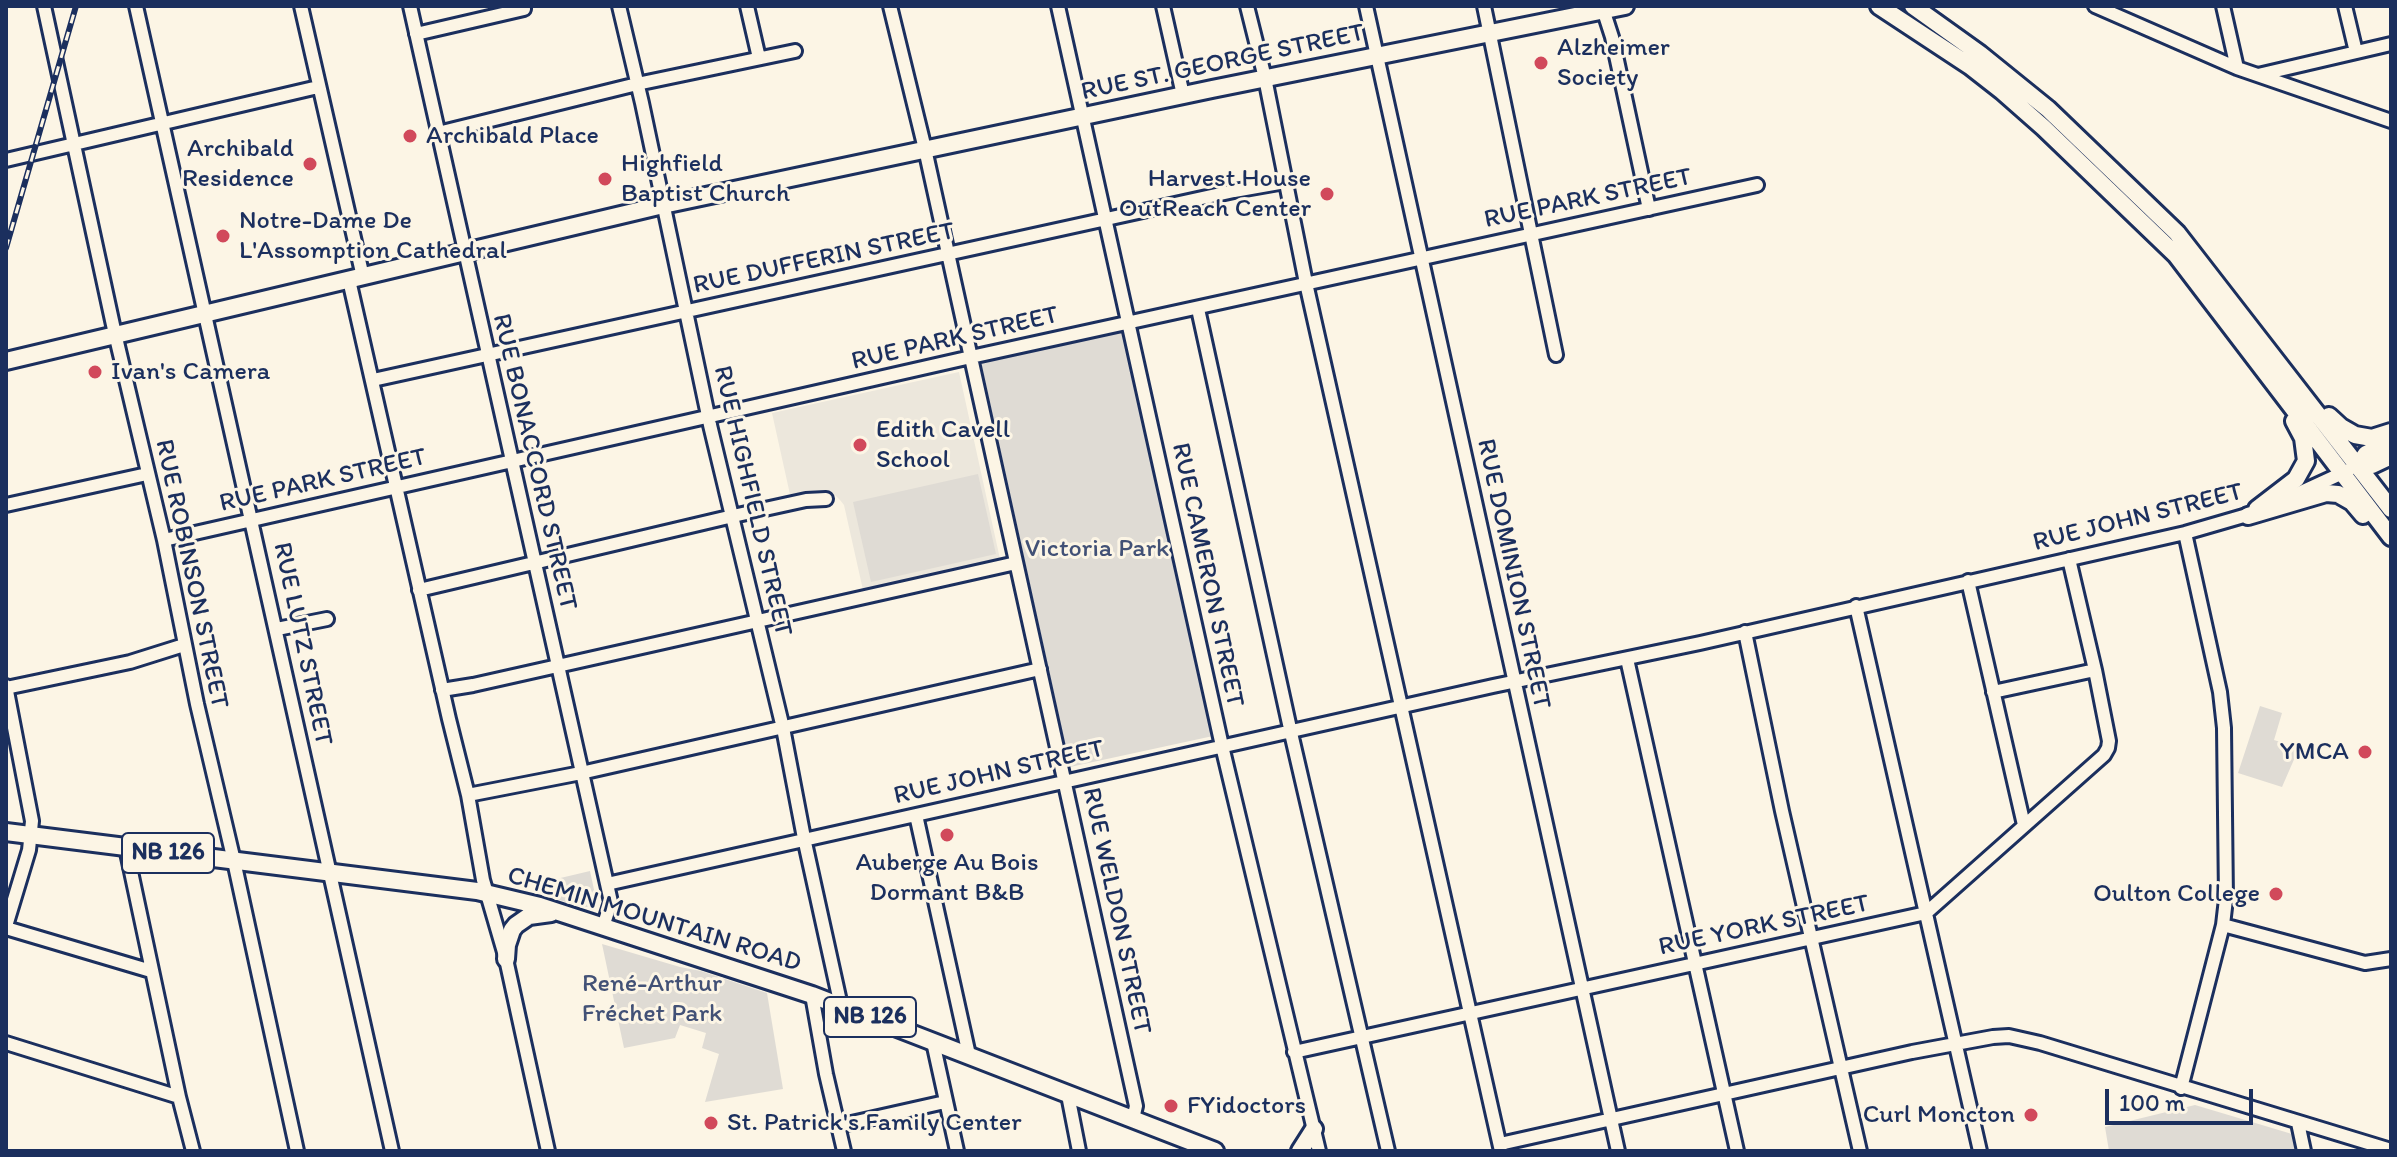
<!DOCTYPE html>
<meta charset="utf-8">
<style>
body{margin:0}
#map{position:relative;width:2397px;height:1157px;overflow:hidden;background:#fcf5e5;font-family:Itim,sans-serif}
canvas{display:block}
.frame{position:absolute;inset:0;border:8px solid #1b2f5e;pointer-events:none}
.scale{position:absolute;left:2105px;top:1089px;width:148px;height:36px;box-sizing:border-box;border:4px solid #1b2f5e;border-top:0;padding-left:10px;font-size:24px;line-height:28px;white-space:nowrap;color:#1b2f5e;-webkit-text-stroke:6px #fcf5e5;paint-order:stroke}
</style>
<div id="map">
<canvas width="2397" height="1157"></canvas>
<div class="frame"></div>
<div class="scale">100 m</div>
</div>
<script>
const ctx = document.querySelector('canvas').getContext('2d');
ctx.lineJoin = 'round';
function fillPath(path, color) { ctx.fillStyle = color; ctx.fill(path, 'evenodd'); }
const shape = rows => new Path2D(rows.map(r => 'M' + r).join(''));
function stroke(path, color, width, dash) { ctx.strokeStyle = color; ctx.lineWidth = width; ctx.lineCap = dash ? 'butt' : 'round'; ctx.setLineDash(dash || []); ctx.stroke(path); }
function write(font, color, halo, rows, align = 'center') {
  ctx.font = font + ' Itim,sans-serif'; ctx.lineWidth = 6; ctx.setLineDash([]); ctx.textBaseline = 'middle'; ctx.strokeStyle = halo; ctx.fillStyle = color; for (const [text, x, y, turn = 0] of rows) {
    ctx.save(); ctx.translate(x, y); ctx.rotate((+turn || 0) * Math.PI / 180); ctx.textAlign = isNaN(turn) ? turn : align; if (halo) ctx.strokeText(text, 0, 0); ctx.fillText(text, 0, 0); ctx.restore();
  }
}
const built = shape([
 [959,372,1000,559,863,590,844,505,840,500,835,495,822,492,791,499,772,413]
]);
const green = shape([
 [1123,331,1213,736,1070,767,981,362],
 [978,474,996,554,871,582,853,502],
 [2260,706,2282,713,2274,740,2299,748,2282,787,2238,773],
 [590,871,596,899,588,907,578,906,544,895,550,891,552,880],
 [602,944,680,967,701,971,767,993,783,1089,705,1102,719,1054,702,1048,706,1033,680,1025,675,1038,624,1048],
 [2195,1105,2292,1134,2299,1138,2301,1151,2109,1151,2105,1127]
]);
const minor = shape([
 [44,6,113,325,164,540,197,704,234,861,297,1151],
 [136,6,392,1151],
 [301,6,363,277],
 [410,6,607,884,611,902,603,927],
 [619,6,642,103,710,425,783,728,804,838,841,1006],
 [747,6,759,58],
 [890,6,925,149,1136,1106,1133,1119],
 [1058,6,1222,746,1319,1151],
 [1163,6,1183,95],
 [1247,6,1265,78,1306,283,1501,1151],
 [1366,6,1618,1151],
 [1484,6,1556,355],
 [1602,6,1612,37,1649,209],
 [2095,6,2237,68,2391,121],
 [2223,6,2237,68],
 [2345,6,2356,52],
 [416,34,524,9],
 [2258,75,2391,44],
 [438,133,637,84,795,51],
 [6,160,318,87],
 [349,280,449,719,468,795,483,880,506,959,548,1151],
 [1198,309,1291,733,1388,1151],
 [373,380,1234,191,1285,182],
 [2286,499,2349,470],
 [6,505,147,474],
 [164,540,971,357,1757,185],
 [1968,581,2024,825],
 [419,590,733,516,806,500,826,499],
 [1856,606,1980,1151],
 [277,629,327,619],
 [1745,632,1782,811,1860,1151],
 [1627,659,1737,1151],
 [6,686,32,821,29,850,6,926],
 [6,688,130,662,184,645],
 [442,690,473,685,1016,563],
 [1993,692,2095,670],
 [468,795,581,773,1040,669],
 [916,815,969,1055],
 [126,848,179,1097,193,1151],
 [607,884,1493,686,1700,643,2185,533,2254,513],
 [2223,925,2365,963,2391,959],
 [6,928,151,971],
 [812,995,826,1074,844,1151],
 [933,1042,957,1151],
 [6,1043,179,1097],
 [1294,1052,1926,913,2104,755,2108,748,2109,741,2095,670,2069,559],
 [2181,1088,2223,925,2226,899,2224,728,2220,692,2185,533],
 [1068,1095,1079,1151],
 [2298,1123,2304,1151],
 [838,1126,945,1102],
 [1500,1144,1912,1052,1993,1037,2009,1036,2040,1043,2391,1150]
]);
const major = shape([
 [1879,6,1970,66,2002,91,2044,128,2176,255,2391,537],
 [1913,6,1980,54,2048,109,2177,233,2391,509],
 [6,361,663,205,1212,89,1625,6],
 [2329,416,2341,427,2355,435,2372,438,2391,432],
 [2358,466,2366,454,2391,442],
 [2358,466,2372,465,2391,456],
 [2257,509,2296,479,2306,461,2303,438,2294,421],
 [2248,516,2326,493,2338,494,2352,502,2363,515],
 [6,832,477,891,540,906,812,995,1215,1151],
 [506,959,507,945,512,930,516,925,529,916,551,913],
 [1300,1151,1314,1129]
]);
const rail = shape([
 [6,248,76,6]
]);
const markers = [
 [1541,63,8,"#d1495b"],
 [410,136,8,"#d1495b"],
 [310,164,8,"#d1495b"],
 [605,179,8,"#d1495b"],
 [1327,194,8,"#d1495b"],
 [223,236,8,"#d1495b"],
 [95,372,8,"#d1495b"],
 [860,445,8,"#d1495b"],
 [2365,752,8,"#d1495b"],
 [947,835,8,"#d1495b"],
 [2276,894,8,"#d1495b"],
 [1171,1106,8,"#d1495b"],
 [2031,1115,8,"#d1495b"],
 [711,1123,8,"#d1495b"]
];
const shields = [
 [168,853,92],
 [870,1017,92]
];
const shieldNames = [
 ["NB 126",168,853],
 ["NB 126",870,1017]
];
const poiNames = [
 ["Alzheimer",1557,48],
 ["Society",1557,78],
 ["Archibald Place",426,136],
 ["Archibald",294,149,"right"],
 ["Residence",294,179,"right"],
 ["Highfield",621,164],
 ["Baptist Church",621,194],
 ["Harvest House",1311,179,"right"],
 ["OutReach Center",1311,209,"right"],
 ["Notre-Dame De",239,221],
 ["L'Assomption Cathedral",239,251],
 ["Ivan's Camera",111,372],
 ["Edith Cavell",876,430],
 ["School",876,460],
 ["YMCA",2349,752,"right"],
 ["Auberge Au Bois",947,863,"center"],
 ["Dormant B&B",947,893,"center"],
 ["Oulton College",2260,894,"right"],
 ["FYidoctors",1187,1106],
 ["Curl Moncton",2015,1115,"right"],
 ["St. Patrick's Family Center",727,1123]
];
const streetNames = [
 ["RUE ST. GEORGE STREET",1223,63,-12],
 ["RUE PARK STREET",1588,199,-12],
 ["RUE DUFFERIN STREET",824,259,-12],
 ["RUE PARK STREET",955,339,-13],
 ["RUE BONACCORD STREET",534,462,77],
 ["RUE PARK STREET",323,481,-13],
 ["RUE HIGHFIELD STREET",752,501,77],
 ["RUE JOHN STREET",2138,518,-14],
 ["RUE ROBINSON STREET",191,574,78],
 ["RUE DOMINION STREET",1513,574,78],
 ["RUE CAMERON STREET",1207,575,78],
 ["RUE LUTZ STREET",302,644,78],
 ["RUE JOHN STREET",999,773,-13],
 ["RUE WELDON STREET",1116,911,78],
 ["CHEMIN MOUNTAIN ROAD",654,920,17],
 ["RUE YORK STREET",1764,926,-12]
];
const parkNames = [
 ["Victoria Park",1097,549],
 ["René-Arthur",652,984],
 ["Fréchet Park",652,1014]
];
fillPath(built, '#ece7dc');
fillPath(green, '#dfdbd4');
stroke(minor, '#1b2f5e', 18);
stroke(major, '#1b2f5e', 22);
stroke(minor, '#fcf5e5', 12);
stroke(major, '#fcf5e5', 16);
stroke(rail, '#1b2f5e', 6);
stroke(rail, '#fcf5e5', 3, [9]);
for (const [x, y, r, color] of markers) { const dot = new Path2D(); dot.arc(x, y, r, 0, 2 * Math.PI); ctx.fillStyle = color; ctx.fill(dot); stroke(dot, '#fcf5e5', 3); }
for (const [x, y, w] of shields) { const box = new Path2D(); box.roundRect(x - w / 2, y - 20, w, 40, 6); ctx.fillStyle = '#fcf5e5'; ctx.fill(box); stroke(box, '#1b2f5e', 2); }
write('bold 24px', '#1b2f5e', null, shieldNames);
write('26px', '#1b2f5e', '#fcf5e5', poiNames, 'left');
write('26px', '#1b2f5e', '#fcf5e5', streetNames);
write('26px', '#425176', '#fcf5e5', parkNames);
</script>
